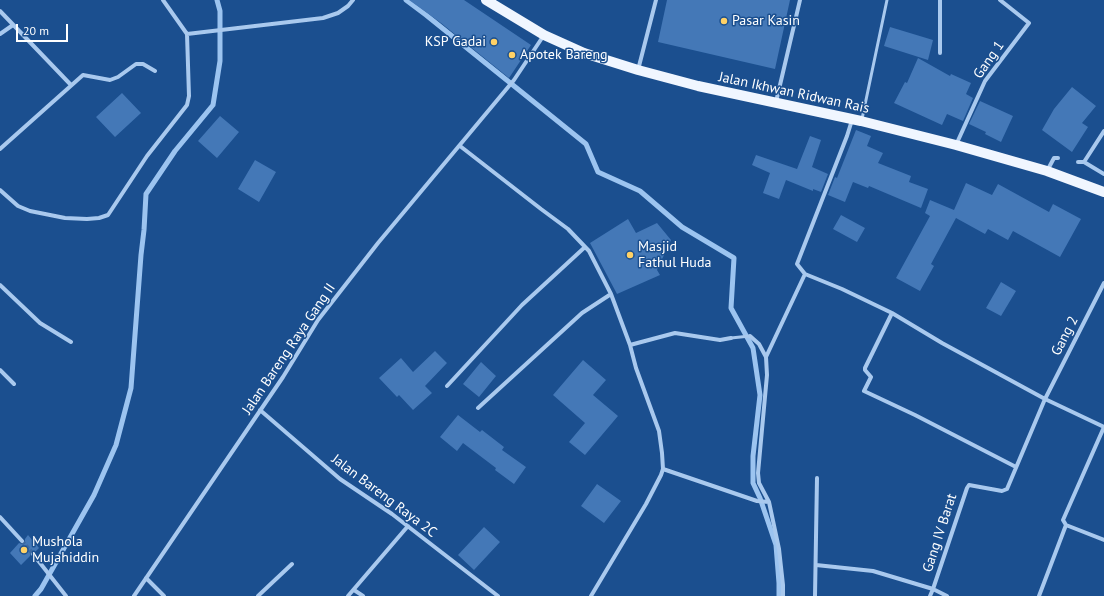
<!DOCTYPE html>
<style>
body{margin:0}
#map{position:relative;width:1104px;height:596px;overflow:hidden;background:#1b4f8f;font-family:"PT Sans",sans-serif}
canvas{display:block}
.scale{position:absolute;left:16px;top:24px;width:52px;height:18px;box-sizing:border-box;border:2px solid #fff;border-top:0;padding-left:5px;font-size:12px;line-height:14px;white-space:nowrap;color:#fff;-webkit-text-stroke:3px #1b4f8f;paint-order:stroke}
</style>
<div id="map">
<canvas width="1104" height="596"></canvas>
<div class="scale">20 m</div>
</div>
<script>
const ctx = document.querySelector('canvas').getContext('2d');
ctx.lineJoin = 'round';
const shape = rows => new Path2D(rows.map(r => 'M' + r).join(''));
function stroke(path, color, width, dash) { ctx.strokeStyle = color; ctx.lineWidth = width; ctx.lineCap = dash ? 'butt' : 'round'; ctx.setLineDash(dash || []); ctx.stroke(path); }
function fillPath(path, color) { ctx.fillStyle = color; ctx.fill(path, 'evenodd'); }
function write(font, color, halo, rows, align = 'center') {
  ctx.font = font + ' "PT Sans",sans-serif'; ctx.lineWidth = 3; ctx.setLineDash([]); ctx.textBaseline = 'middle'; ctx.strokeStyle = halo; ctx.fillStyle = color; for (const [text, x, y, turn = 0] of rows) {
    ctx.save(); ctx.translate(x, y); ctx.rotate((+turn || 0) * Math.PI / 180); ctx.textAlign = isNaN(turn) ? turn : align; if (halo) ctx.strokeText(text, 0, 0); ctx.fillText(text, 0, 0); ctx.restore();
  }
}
const stream = shape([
 [406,0,426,15,586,144,598,172,640,191,682,227,734,258,731,308,753,348,760,395,753,456,753,483,760,498,776,545,779,583,779,596],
 [35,596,41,589,94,495,116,445,131,388,141,255,144,230,146,194,175,151,213,105,220,61,220,11,217,0]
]);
const building = shape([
 [409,0,464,0,531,45,509,78,441,23],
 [667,0,790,0,775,69,658,42],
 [890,27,933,40,928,60,884,46],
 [918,58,950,76,951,74,971,83,966,94,973,98,963,121,947,114,942,125,894,103,905,82,907,83],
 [1072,87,1096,106,1082,123,1088,127,1072,152,1042,130,1054,109],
 [122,93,141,113,115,137,96,117],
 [980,101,1013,116,1001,142,985,134,986,132,969,124],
 [220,116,239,132,217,158,198,141],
 [856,130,871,136,867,146,883,153,878,163,911,176,909,182,928,189,921,208,869,186,868,188,853,182,845,202,828,195,835,177,837,178],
 [810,136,821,140,812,167,828,174,821,192,813,189,813,191,786,180,779,199,763,193,770,173,752,165,756,155,797,169],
 [255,160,276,172,259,202,238,189],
 [966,183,992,195,998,184,1049,212,1053,204,1081,219,1060,257,1013,231,1008,240,988,229,985,234,956,218,931,264,934,266,920,291,896,278,930,216,925,213,930,200,954,210],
 [841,215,865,228,857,242,833,229],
 [628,219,636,233,657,223,671,240,657,270,660,275,617,294,590,243],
 [1001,282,1016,291,1001,316,986,308],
 [435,351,447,363,425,386,432,393,413,410,399,395,397,397,379,378,401,358,413,372],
 [583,360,606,380,593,395,618,416,585,455,569,442,585,423,553,395],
 [481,362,496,376,479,397,463,384],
 [458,415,480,432,482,430,504,447,502,450,526,467,514,484,495,470,496,468,463,443,457,451,440,437],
 [597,484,621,501,604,523,581,506],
 [484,527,500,542,474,570,458,555],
 [28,535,39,548,35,552,31,552,30,556,21,565,10,553,19,543,22,544,25,543,25,539]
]);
const minorTunnel = shape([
 [22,541,33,554]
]);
const service = shape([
 [862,119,887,0],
 [731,338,750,336]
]);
const minor = shape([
 [163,0,187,34],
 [940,0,940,53],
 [0,11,71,85],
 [0,34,13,25],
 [638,70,656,0],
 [776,102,800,0],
 [852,120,847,136,797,264,805,274,842,289,892,313,942,343,1045,399,1104,427],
 [956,145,985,81,1029,23,1000,0],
 [460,146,541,209,568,229,589,251,611,294,630,345,636,368,659,431,662,453,663,469,661,475,646,504,591,596],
 [0,149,83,75,110,80,118,77,136,64,143,64,155,71],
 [1078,162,1084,162,1104,174],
 [1084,162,1104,131],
 [1047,171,1054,158,1058,158],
 [0,190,18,206,30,211,65,218,87,219,99,218,108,215,147,156,187,105,189,96,187,34,323,18,338,13,348,6,353,0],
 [0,285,40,323,71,342],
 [892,313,865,368,865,370,871,377,864,391,915,415,1016,467],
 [750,336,759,344,766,357,767,375,758,473,759,483,769,502,779,549,783,585,783,596],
 [630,345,675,333,720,340,731,338],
 [766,357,805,274],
 [0,370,14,384],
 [447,386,522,305,585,247],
 [478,408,582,313,611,294],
 [260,410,340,479,392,514,498,596],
 [1104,427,1063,520,1066,525,1104,540],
 [663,469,757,501,769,502],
 [0,517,22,541],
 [33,554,66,596],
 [816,565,873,571,933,589,930,596],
 [146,578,164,596],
 [354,590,363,596],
 [134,596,283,377,318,320,378,243,514,80,544,35],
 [258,596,292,564],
 [348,596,408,526],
 [815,596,817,478],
 [947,596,933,589,967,488,969,485,1002,491,1007,489,1045,399,1104,283],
 [1039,596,1066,525]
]);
const primary = shape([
 [486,0,544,35,584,53,638,70,698,86,861,121,956,145,1047,171,1104,192]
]);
const markers = [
 [724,21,4,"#ffd166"],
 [494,42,4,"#ffd166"],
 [512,55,4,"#ffd166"],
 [630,255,4,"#ffd166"],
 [24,550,4,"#ffd166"]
];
const poiNames = [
 ["Pasar Kasin",732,21],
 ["KSP Gadai",486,42,"right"],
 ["Apotek Bareng",520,55],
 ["Masjid",638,247],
 ["Fathul Huda",638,263],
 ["Mushola",32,542],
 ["Mujahiddin",32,558]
];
const streetNames = [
 ["Gang 1",989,60,-55],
 ["Jalan Ikhwan Ridwan Rais",794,93,12],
 ["Gang 2",1065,336,-63],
 ["Jalan Bareng Raya Gang II",289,349,-56],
 ["Jalan Bareng Raya 2C",384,496,37],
 ["Gang IV Barat",940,533,-72]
];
stroke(stream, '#9cc4f0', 5);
fillPath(building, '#4478b7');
stroke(minorTunnel, '#3d69a0', 4, [4, 2]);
stroke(service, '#a9c9ee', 3);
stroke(minor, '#a9c9ee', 4);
stroke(primary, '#f0f6ff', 10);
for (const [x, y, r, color] of markers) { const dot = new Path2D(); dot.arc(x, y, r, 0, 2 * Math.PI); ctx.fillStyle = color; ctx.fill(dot); stroke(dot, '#1b4f8f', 1.5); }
write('14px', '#fff', '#1b4f8f', poiNames, 'left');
write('14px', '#fff', '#1b4f8f', streetNames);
</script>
